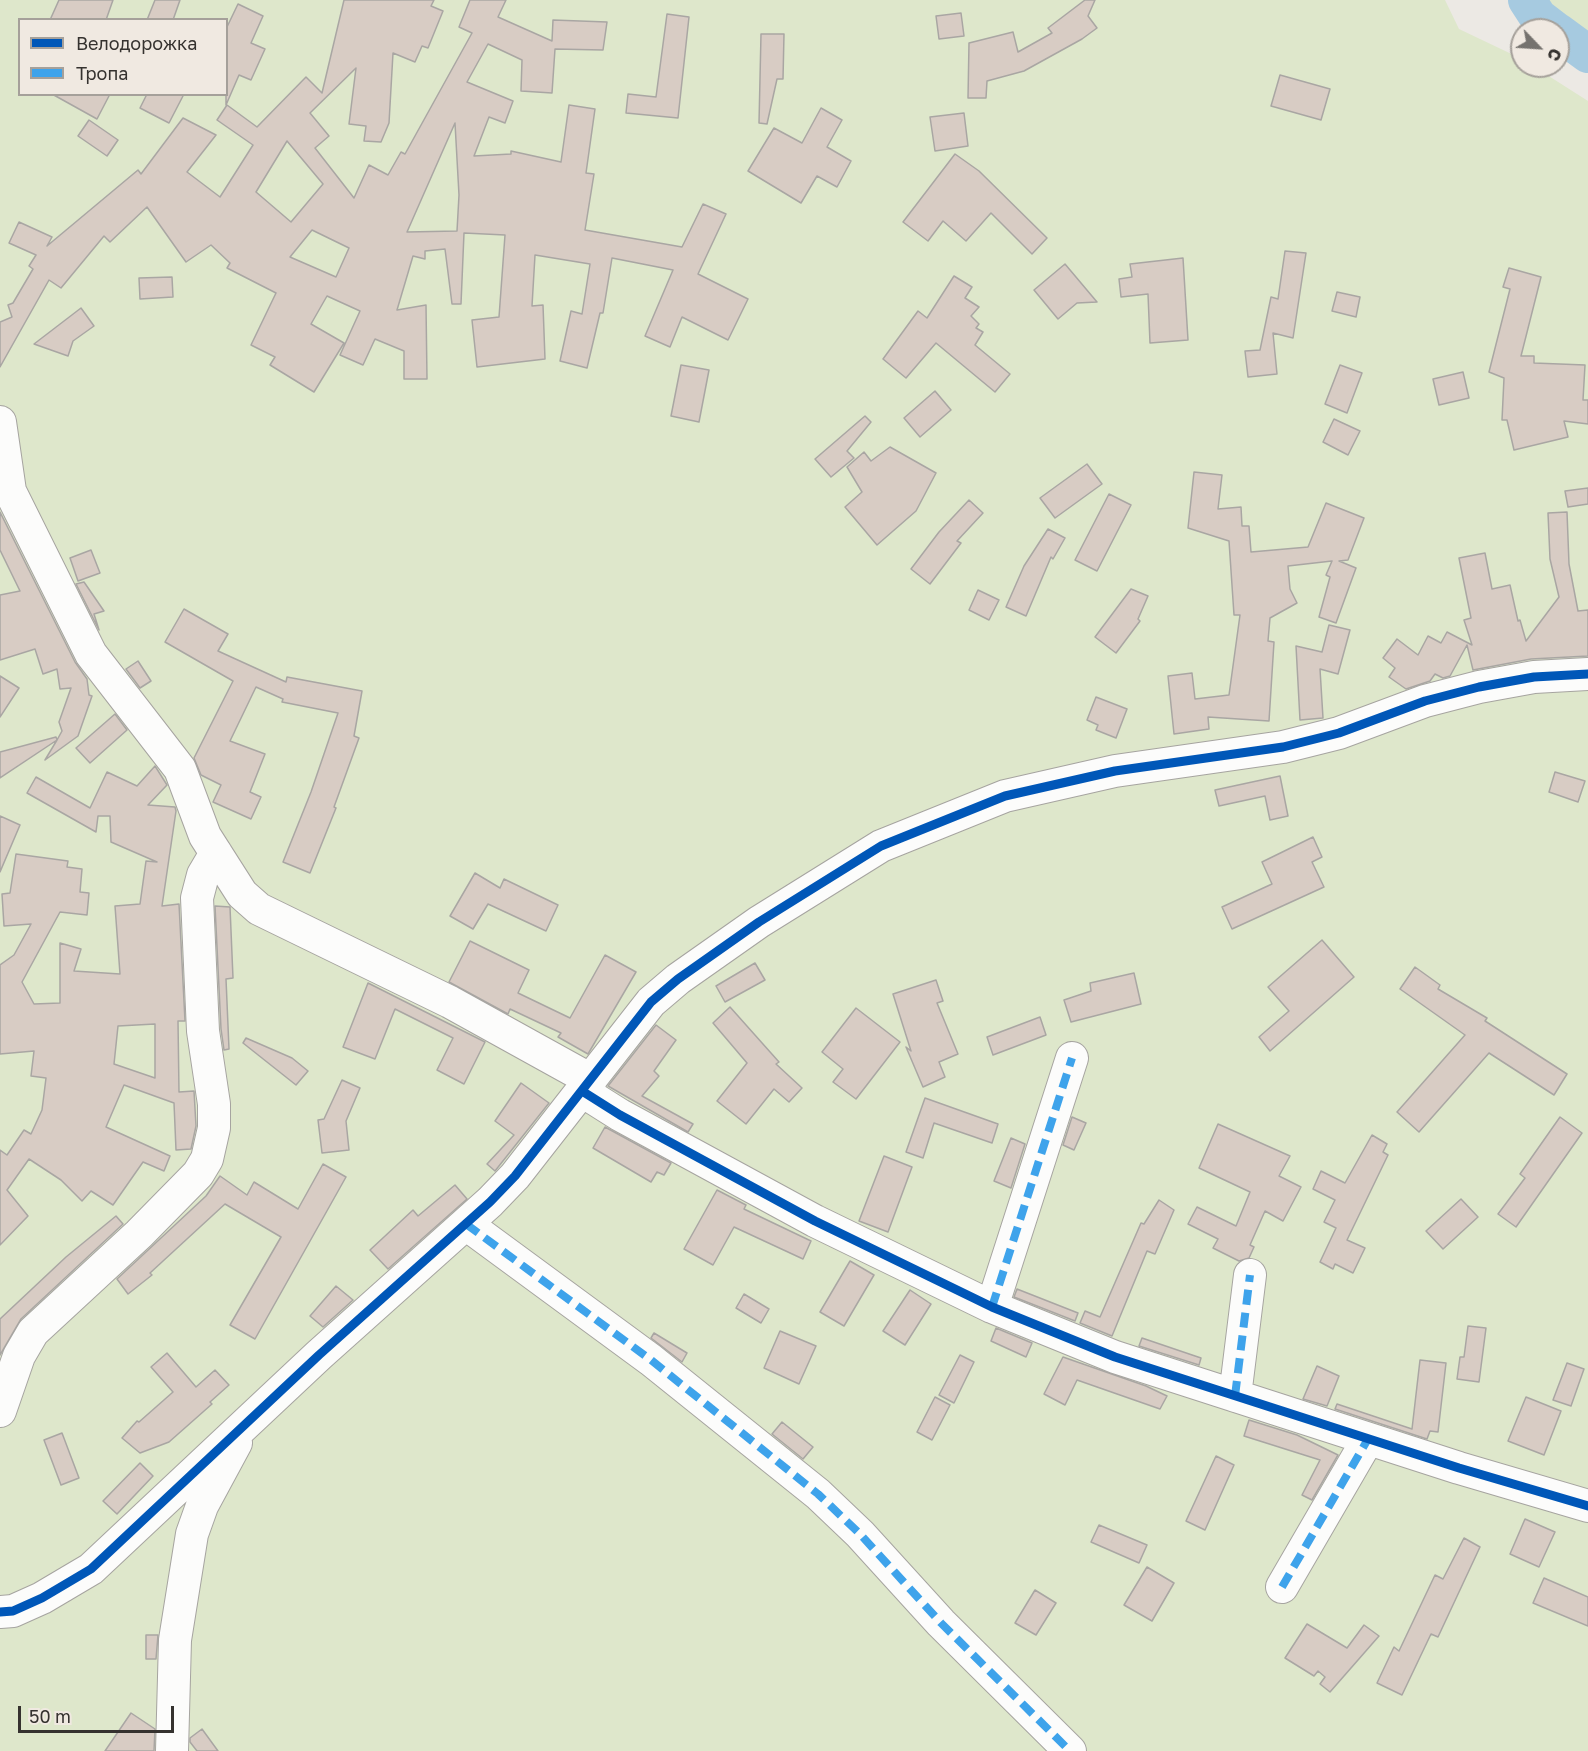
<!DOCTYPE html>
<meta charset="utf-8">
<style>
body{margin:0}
#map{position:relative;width:1588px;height:1751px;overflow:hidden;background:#ece9e4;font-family:"Golos Text",sans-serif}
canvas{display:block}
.legend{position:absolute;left:18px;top:18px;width:210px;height:78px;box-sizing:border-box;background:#f0e9e1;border:2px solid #a5a09a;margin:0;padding:8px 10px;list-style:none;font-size:18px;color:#35322f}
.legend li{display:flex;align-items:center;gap:12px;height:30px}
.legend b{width:30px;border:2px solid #a5a09a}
.north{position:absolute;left:1510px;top:18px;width:60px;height:60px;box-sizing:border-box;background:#f0e9e1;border:2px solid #a5a09a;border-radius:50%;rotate:115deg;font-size:16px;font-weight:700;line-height:24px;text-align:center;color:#35322f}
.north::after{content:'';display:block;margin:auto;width:21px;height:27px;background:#75726e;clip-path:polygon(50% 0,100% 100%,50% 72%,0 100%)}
.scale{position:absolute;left:18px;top:1706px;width:156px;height:27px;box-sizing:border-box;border:3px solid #35322f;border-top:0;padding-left:8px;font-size:18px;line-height:21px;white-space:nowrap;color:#35322f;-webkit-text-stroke:4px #f0e9e1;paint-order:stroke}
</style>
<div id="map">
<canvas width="1588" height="1751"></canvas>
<ul class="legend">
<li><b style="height:8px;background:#0057b8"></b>Велодорожка</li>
<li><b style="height:8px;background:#3ea3eb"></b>Тропа</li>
</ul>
<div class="north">С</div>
<div class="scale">50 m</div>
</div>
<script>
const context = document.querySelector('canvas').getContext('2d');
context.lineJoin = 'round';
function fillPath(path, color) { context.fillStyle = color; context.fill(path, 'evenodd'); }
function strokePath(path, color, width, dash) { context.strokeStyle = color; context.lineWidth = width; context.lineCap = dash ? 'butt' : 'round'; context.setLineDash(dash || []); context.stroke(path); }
fillPath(new Path2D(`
 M 0,0 L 1445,0 L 1459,29 L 1522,59 L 1522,66 L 1533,66 L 1588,101 L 1588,1751 L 0,1751 ZM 20,20 L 226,20 L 226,94 L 20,94 Z
 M 1527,0 L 1588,0 L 1588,54 L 1538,17 Z`), '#dee7cb');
strokePath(new Path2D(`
 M 1527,0 L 1538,17 L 1555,30
 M 1558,32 L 1588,54`), '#a6cae0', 38);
const building = new Path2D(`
 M 59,0 L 113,0 L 106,20 L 50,20 Z
 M 155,0 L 180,0 L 173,20 L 147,20 Z
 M 344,0 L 434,0 L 431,6 L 443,11 L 428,48 L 422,46 L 415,62 L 393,53 L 389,123 L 381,142 L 364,141 L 366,126 L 349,124 L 356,68 L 310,113 L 329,136 L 315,148 L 354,198 L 369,165 L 388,175 L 401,152 L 405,154 L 472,33 L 459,27 L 470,0 L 506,0 L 498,17 L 552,41 L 553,20 L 607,22 L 603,50 L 555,49 L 552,93 L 521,91 L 522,60 L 488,44 L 467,82 L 513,101 L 505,123 L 489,117 L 474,156 L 511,154 L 511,151 L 561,162 L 569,105 L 595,109 L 586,173 L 594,174 L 585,230 L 682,247 L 703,204 L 726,214 L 698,274 L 748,299 L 728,340 L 682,317 L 670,347 L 645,336 L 673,270 L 612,258 L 603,313 L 600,313 L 587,368 L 560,361 L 571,311 L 582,314 L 590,264 L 535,255 L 532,306 L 543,305 L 545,359 L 477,367 L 472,320 L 499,317 L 505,235 L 464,233 L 461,304 L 452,304 L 445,249 L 425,251 L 425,259 L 413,256 L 397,310 L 426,305 L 427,379 L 404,379 L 404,351 L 375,339 L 363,365 L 340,355 L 360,311 L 327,296 L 311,324 L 344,343 L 314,392 L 270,365 L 275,357 L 251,345 L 276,293 L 227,268 L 230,263 L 211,245 L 186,262 L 147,207 L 110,242 L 104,236 L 61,288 L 49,280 L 0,367 L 0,322 L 12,317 L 8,305 L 13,303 L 33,269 L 29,266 L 36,255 L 9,243 L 19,222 L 52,237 L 47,246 L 138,170 L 141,174 L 183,118 L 216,135 L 187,172 L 220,197 L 253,145 L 217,120 L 227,105 L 257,127 L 306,77 L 322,93 ZM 455,123 L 459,195 L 457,231 L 407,232 ZM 287,141 L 323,184 L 291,222 L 256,192 ZM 312,230 L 349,248 L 336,277 L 290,257 Z
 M 1085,0 L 1095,0 L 1088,16 L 1097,28 L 1082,39 L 1024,71 L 987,81 L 986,98 L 968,98 L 969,43 L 1013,32 L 1018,52 L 1052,33 L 1048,28 Z
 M 238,4 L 263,16 L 251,43 L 265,49 L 251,80 L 239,75 L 226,105 L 226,29 Z
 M 961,13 L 964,36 L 939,39 L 936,16 Z
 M 667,14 L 689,17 L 678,118 L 626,113 L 628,94 L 656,97 Z
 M 761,34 L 784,34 L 783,79 L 777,79 L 767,124 L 759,123 Z
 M 1280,75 L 1330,89 L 1321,120 L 1271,106 Z
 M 52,94 L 110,94 L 97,119 Z
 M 147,94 L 184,94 L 169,123 L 140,108 Z
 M 821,108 L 842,120 L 827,147 L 851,161 L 837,187 L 817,176 L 801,203 L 748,171 L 774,128 L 802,143 Z
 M 964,113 L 968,146 L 935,151 L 930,117 Z
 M 89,120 L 118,140 L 107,156 L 78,136 Z
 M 955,154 L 979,171 L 1047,238 L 1032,254 L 991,213 L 966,241 L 943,221 L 928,241 L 903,222 Z
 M 1285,251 L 1306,253 L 1293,338 L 1273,333 L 1277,374 L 1248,377 L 1245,351 L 1260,350 L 1271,297 L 1278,299 Z
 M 1183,258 L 1188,340 L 1150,343 L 1148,294 L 1121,297 L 1119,279 L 1132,277 L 1130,264 Z
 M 1065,264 L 1097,302 L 1077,303 L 1058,319 L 1034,290 Z
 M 1509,268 L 1541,277 L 1521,356 L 1534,356 L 1534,363 L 1585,365 L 1583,400 L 1588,400 L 1588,424 L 1564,421 L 1568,437 L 1514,450 L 1507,420 L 1502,420 L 1504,378 L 1489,372 L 1510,289 L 1503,287 Z
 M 954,276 L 972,287 L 965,298 L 979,307 L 971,316 L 979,324 L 976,328 L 983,332 L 975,345 L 1010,374 L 995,392 L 936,343 L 906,378 L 883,359 L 918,311 L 927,318 Z
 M 172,277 L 173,297 L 140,299 L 139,278 Z
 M 1337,292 L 1360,297 L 1356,317 L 1332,311 Z
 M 81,308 L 94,326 L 73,341 L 68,356 L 34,344 Z
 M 681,365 L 709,370 L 699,422 L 671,416 Z
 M 1340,365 L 1362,373 L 1347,413 L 1325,404 Z
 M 1463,372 L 1469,398 L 1439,405 L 1433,379 Z
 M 935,391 L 951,410 L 920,437 L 904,418 Z
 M 865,416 L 871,422 L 847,451 L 854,458 L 831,477 L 815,459 Z
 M 1334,419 L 1360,431 L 1348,455 L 1323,442 Z
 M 890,447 L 936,473 L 916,511 L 877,545 L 845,507 L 862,492 L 847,467 L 864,452 L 871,461 Z
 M 1087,464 L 1102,484 L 1055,518 L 1040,498 Z
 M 1194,472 L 1222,475 L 1218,509 L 1241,507 L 1242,526 L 1249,526 L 1251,552 L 1308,547 L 1326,503 L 1364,518 L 1348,560 L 1339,561 L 1356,568 L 1336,623 L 1319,617 L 1330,577 L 1326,575 L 1332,561 L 1288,566 L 1290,589 L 1297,603 L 1270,618 L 1268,641 L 1274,642 L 1269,721 L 1208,717 L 1209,729 L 1174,734 L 1168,676 L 1192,673 L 1195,699 L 1229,695 L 1240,615 L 1234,615 L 1229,541 L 1188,528 Z
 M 1588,488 L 1588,504 L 1568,507 L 1565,491 Z
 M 1109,494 L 1131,505 L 1097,571 L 1075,560 Z
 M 969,500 L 983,513 L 957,541 L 961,543 L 930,584 L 911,569 L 939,532 Z
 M 0,512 L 75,662 L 87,679 L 89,695 L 92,696 L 78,736 L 45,760 L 57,740 L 0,778 L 0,752 L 56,737 L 57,740 L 62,731 L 59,722 L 71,688 L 60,689 L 57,669 L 43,674 L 35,649 L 0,660 L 0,595 L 20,591 L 0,550 Z
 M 1567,512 L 1569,564 L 1578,611 L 1588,610 L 1588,656 L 1531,659 L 1473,670 L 1467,645 L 1450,676 L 1443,678 L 1435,674 L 1430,681 L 1406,689 L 1389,677 L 1395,668 L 1383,658 L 1397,639 L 1418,655 L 1428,636 L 1441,643 L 1447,632 L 1472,645 L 1464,620 L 1471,618 L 1459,558 L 1485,553 L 1492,589 L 1510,585 L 1518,621 L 1520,620 L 1526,641 L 1559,597 L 1550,559 L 1548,513 Z
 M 1048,529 L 1065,538 L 1053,559 L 1051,557 L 1026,616 L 1006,607 L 1024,566 Z
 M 91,550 L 100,573 L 78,581 L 70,558 Z
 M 84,582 L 104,611 L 94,614 L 99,630 L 76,584 Z
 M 1131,589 L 1148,596 L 1138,619 L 1140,621 L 1116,653 L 1095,637 Z
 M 978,590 L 999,600 L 989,620 L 969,610 Z
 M 184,609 L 228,634 L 218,651 L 286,682 L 287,677 L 362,691 L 354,736 L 359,738 L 334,807 L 336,808 L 310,873 L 283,862 L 311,792 L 338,713 L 282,702 L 283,699 L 256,687 L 230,741 L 265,754 L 250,792 L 261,797 L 251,819 L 213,802 L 221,785 L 201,775 L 194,758 L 233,681 L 165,642 Z
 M 1329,625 L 1350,630 L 1338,674 L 1320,669 L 1323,718 L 1300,720 L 1296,646 L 1322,652 Z
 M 138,661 L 151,681 L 140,688 L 126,669 Z
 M 0,676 L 19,688 L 0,717 Z
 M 1096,697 L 1127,709 L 1116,738 L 1096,730 L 1098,725 L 1087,720 Z
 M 115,714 L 127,730 L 90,763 L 76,748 Z
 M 155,766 L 167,785 L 148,805 L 175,807 L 176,811 L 162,906 L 179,904 L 185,1021 L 178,1021 L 179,1092 L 194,1091 L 196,1126 L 191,1149 L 176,1150 L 174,1103 L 124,1085 L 106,1127 L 170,1156 L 164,1171 L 143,1162 L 113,1205 L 91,1191 L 82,1201 L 61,1180 L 29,1159 L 7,1190 L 28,1216 L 0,1245 L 0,1150 L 7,1155 L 24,1130 L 31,1134 L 42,1110 L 46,1078 L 31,1076 L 34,1051 L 0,1054 L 0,965 L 14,955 L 31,924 L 4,926 L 2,894 L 10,893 L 16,854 L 68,861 L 67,867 L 82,869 L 80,892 L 89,893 L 87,915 L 60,912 L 22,982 L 34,1004 L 60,1003 L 60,943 L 81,949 L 74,971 L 120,974 L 115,906 L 140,904 L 146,861 L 157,862 L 111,842 L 110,816 L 98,816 L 96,832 L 27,793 L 36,777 L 90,808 L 107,772 L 137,786 ZM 155,1024 L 155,1078 L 114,1064 L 118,1026 Z
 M 1555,772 L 1585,781 L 1578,802 L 1549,792 Z
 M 1280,776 L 1288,816 L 1270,820 L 1265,796 L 1219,806 L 1215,790 Z
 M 0,816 L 20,825 L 0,872 Z
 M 1313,837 L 1322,857 L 1312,862 L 1324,887 L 1232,929 L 1222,907 L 1272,884 L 1262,862 Z
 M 475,873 L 500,888 L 504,879 L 558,905 L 546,931 L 488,904 L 473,929 L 450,916 Z
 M 215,906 L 230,907 L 233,978 L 226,979 L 229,1049 L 224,1050 L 221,1029 Z
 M 1322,940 L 1354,977 L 1270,1051 L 1259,1037 L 1289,1011 L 1268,987 Z
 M 470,941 L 529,970 L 518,993 L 570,1018 L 605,955 L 636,972 L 588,1054 L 558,1037 L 561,1033 L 510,1009 L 508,1014 L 449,982 Z
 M 755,963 L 765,980 L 725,1002 L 716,986 Z
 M 1415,967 L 1440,985 L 1438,989 L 1487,1018 L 1485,1021 L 1567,1074 L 1554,1095 L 1489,1053 L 1419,1132 L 1397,1112 L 1465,1035 L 1400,989 Z
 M 1134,973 L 1141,1004 L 1071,1022 L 1064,1000 L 1091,991 L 1090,983 Z
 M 936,980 L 943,1001 L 937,1003 L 958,1054 L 939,1062 L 945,1077 L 923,1087 L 906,1047 L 911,1051 L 893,994 Z
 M 368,983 L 485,1042 L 464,1084 L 437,1070 L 453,1038 L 395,1009 L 375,1059 L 343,1047 Z
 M 730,1007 L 779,1062 L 776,1064 L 802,1088 L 789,1102 L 774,1089 L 746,1124 L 717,1101 L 747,1063 L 713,1023 Z
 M 856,1008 L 900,1042 L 856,1099 L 833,1082 L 843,1069 L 822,1052 Z
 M 1040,1017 L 1046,1035 L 993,1055 L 987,1037 Z
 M 656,1025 L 676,1040 L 654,1071 L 659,1076 L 642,1096 L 693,1124 L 688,1132 L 608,1086 Z
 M 246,1038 L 292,1058 L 308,1071 L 296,1085 L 243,1043 Z
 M 342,1080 L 360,1088 L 346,1121 L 349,1150 L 322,1153 L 318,1120 L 324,1119 Z
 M 521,1083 L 549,1103 L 495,1171 L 487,1164 L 514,1135 L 495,1121 Z
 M 925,1098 L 998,1124 L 992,1143 L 934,1123 L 923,1158 L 906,1152 Z
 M 1072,1117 L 1086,1123 L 1074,1150 L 1063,1145 Z
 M 1560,1117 L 1582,1133 L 1516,1227 L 1498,1214 L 1525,1178 L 1520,1174 Z
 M 1218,1124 L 1290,1156 L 1279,1176 L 1301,1187 L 1283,1221 L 1265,1211 L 1250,1245 L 1254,1247 L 1249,1258 L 1239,1261 L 1213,1248 L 1218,1239 L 1188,1224 L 1197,1207 L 1236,1226 L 1250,1192 L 1199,1168 Z
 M 605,1127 L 671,1163 L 664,1175 L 657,1172 L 651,1182 L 593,1148 Z
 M 1372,1135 L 1387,1144 L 1383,1152 L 1388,1155 L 1347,1240 L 1365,1248 L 1353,1273 L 1335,1264 L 1333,1269 L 1320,1262 L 1336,1228 L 1324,1222 L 1335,1200 L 1313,1189 L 1321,1171 L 1345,1183 Z
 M 1011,1138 L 1025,1144 L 1011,1188 L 994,1181 Z
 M 884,1156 L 912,1167 L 888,1232 L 859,1221 Z
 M 323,1164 L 346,1177 L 255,1339 L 230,1325 L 281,1237 L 225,1204 L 150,1273 L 152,1275 L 128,1294 L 117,1279 L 206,1196 L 220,1176 L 247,1195 L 254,1182 L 298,1209 Z
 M 455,1185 L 467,1199 L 388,1269 L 370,1250 L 413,1210 L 418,1216 Z
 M 717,1190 L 746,1205 L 744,1209 L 811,1241 L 803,1259 L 734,1227 L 713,1265 L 684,1249 Z
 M 1461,1199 L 1478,1217 L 1443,1249 L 1426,1231 Z
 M 1159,1200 L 1174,1210 L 1155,1254 L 1147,1251 L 1112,1336 L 1080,1323 L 1085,1311 L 1100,1317 L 1141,1223 L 1144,1224 Z
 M 116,1216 L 123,1224 L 21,1319 L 0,1355 L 0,1319 L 66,1257 Z
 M 850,1261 L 874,1275 L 844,1326 L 820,1312 Z
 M 336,1286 L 353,1300 L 323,1327 L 310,1316 Z
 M 1017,1289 L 1078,1313 L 1075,1321 L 1014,1297 Z
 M 910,1290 L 931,1304 L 905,1345 L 883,1331 Z
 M 744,1294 L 769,1309 L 761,1323 L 736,1308 Z
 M 1468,1326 L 1486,1328 L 1479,1382 L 1457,1379 L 1460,1357 L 1464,1357 Z
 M 996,1328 L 1032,1343 L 1026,1357 L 991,1341 Z
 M 780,1331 L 816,1346 L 799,1384 L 764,1368 Z
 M 654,1333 L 687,1353 L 682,1362 L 651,1338 Z
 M 1142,1338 L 1201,1358 L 1199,1365 L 1139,1346 Z
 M 167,1353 L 196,1387 L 215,1370 L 229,1385 L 210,1402 L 212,1404 L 169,1442 L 140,1453 L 122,1438 L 137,1421 L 139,1422 L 173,1392 L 151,1367 Z
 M 960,1355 L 974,1362 L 954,1403 L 939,1395 Z
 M 1063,1357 L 1146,1386 L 1167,1396 L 1160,1409 L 1077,1380 L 1065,1405 L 1044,1394 Z
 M 1420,1360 L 1446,1363 L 1438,1432 L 1430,1431 L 1427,1439 L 1335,1409 L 1337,1404 L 1412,1429 Z
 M 1567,1363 L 1584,1369 L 1571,1406 L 1553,1400 Z
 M 1317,1366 L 1339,1376 L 1327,1406 L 1303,1399 Z
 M 935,1397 L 950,1405 L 932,1440 L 917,1432 Z
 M 1526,1397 L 1561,1411 L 1544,1455 L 1508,1441 Z
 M 1249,1420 L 1297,1435 L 1338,1455 L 1312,1500 L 1302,1495 L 1320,1460 L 1244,1436 Z
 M 782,1422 L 813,1447 L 803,1459 L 772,1434 Z
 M 62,1433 L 79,1478 L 61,1485 L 44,1440 Z
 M 1216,1456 L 1234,1465 L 1205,1530 L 1186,1521 Z
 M 140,1463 L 153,1476 L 117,1514 L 103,1501 Z
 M 1525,1519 L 1555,1532 L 1539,1567 L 1510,1554 Z
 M 1099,1525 L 1147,1545 L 1139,1563 L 1091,1542 Z
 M 1464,1538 L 1480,1547 L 1438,1637 L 1431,1634 L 1402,1695 L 1377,1683 L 1394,1647 L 1399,1651 L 1435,1575 L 1443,1579 Z
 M 1147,1567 L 1174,1583 L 1152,1621 L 1124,1605 Z
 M 1544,1578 L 1588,1597 L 1588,1626 L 1533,1603 Z
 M 1035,1590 L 1056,1603 L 1036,1635 L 1015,1623 Z
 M 1307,1624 L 1347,1648 L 1364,1625 L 1379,1636 L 1330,1692 L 1320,1684 L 1325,1677 L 1318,1671 L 1314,1676 L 1285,1658 Z
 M 146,1635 L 158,1635 L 156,1659 L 146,1659 Z
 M 131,1713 L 155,1729 L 154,1751 L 105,1751 Z
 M 202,1729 L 218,1751 L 197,1751 L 190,1742 L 190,1738 Z`);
fillPath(building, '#d8ccc4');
strokePath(building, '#a9a6a3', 1.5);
const minor = new Path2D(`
 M 0,422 L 10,491 L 91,654 L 180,769 L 205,836 L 242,894 L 259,909 L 450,1002 L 591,1080
 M 582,1091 L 620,1115 L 815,1221 L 992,1307 L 1115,1357 L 1459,1468 L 1588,1506
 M 466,1224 L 651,1360 L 818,1494 L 860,1534 L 941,1623 L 1070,1751
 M 992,1307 L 1072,1058
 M 1235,1396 L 1250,1275
 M 0,1411 L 19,1356 L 33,1332 L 139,1234 L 198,1174 L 207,1159 L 214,1128 L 214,1104 L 203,1031 L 197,898 L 203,875 L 216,853
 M 1282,1587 L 1368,1439
 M 0,1612 L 13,1611 L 42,1598 L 91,1569 L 319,1355 L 490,1202 L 515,1176 L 651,1002 L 678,979 L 759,922 L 881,846 L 1005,796 L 1115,771 L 1283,747 L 1339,733 L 1425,701 L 1479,687 L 1534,677 L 1588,674
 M 172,1751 L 175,1640 L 192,1534 L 202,1506 L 236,1443`);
strokePath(minor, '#a6a4a0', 34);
strokePath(minor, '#fcfcfb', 32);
strokePath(new Path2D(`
 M 466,1224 L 651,1360 L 818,1494 L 860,1534 L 941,1623 L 1070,1751
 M 992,1307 L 1072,1058
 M 1235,1396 L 1250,1275
 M 1282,1587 L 1368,1439`), '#3ea3eb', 8, [15, 8]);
strokePath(new Path2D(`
 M 582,1091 L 620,1115 L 815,1221 L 992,1307 L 1115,1357 L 1459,1468 L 1588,1506
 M 0,1612 L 13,1611 L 42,1598 L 91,1569 L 319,1355 L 490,1202 L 515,1176 L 651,1002 L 678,979 L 759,922 L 881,846 L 1005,796 L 1115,771 L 1283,747 L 1339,733 L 1425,701 L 1479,687 L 1534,677 L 1588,674`), '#0057b8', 9);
</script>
